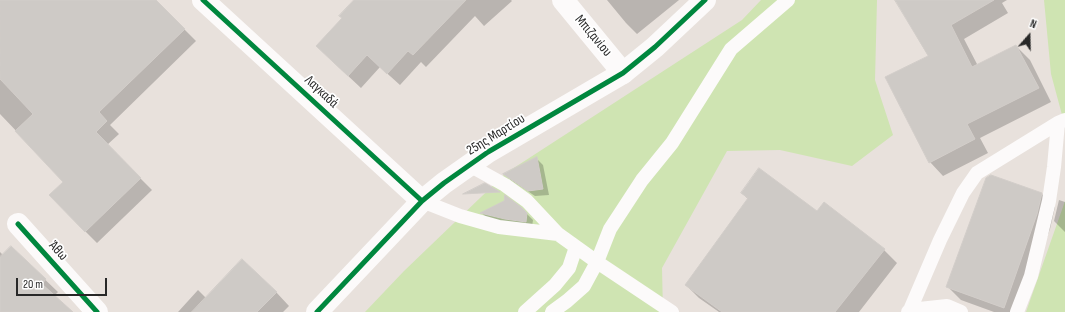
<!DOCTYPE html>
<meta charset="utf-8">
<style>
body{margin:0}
#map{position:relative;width:1065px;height:312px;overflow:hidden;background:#e8e1dc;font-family:"Sofia Sans Condensed",sans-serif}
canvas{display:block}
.north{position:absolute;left:1009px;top:16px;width:40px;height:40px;-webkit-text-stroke:3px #fff;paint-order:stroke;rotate:20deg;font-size:11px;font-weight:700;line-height:16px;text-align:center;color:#282828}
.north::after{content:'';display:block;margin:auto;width:14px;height:18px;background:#282828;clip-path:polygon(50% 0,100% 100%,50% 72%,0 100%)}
.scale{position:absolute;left:16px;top:278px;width:91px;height:18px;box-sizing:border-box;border:2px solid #282828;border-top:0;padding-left:5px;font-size:12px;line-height:14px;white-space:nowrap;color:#282828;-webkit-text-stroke:3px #fff;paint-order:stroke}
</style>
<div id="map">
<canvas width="1065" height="312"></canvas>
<div class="north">N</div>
<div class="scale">20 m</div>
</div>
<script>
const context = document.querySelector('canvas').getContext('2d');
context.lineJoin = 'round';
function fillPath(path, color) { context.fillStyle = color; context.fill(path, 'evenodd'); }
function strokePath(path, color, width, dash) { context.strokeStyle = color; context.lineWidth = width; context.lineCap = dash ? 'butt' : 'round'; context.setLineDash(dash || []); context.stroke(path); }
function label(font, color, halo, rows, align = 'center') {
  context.font = font + ' "Sofia Sans Condensed",sans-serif'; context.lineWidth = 3.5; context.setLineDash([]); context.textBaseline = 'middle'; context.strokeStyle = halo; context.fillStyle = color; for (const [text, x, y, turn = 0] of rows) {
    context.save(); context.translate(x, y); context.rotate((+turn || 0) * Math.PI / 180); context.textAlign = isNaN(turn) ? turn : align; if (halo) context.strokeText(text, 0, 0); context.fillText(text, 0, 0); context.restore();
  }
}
fillPath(new Path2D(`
 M 761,0 L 877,0 L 875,80 L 893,135 L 852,166 L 780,150 L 727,151 L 662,268 L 663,312 L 365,312 L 404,271 L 506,173 L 742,20 Z
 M 1044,0 L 1065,0 L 1065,126 L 1051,74 Z
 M 1065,201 L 1065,312 L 1026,312 Z`), '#cfe4b2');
fillPath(new Path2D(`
 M 0,0 L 155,0 L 196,41 L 110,125 L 119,134 L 107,145 L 152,190 L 97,243 L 85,231 L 65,182 L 0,114 Z
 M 361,0 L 511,0 L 512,1 L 484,26 L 475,16 L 426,67 L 421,62 L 400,85 L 380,67 L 361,88 L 330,59 Z
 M 607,0 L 679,0 L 637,34 L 626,23 Z
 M 896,0 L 1007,0 L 1002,3 L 1008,13 L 964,39 L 978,66 L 1016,46 L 1030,60 L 1051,102 L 980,138 L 988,153 L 943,176 L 930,162 L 930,56 Z
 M 537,159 L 543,165 L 549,195 L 535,196 L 511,180 L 505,174 Z
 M 742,193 L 817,212 L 884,250 L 897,263 L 859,312 L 719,312 L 699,298 L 686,285 L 748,199 Z
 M 1041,193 L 1055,207 L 1050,229 L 1020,312 L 994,312 L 961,300 L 948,287 Z
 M 1059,200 L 1065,202 L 1065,232 L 1054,221 Z
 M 521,208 L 533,220 L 532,227 L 488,219 L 482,213 Z
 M 11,247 L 58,292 L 54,296 L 72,312 L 0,312 L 0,252 L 3,255 Z
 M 198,290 L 206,298 L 276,292 L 289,306 L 283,312 L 178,312 Z`), '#0003');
const building = new Path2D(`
 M 0,0 L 156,0 L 185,29 L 99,112 L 107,121 L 96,132 L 141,178 L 85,232 L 49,195 L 63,182 L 15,131 L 33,114 L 0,79 Z
 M 354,0 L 466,0 L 413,55 L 408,51 L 387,74 L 367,55 L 348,76 L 316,46 L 342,18 L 339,16 Z
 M 895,0 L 994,0 L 951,25 L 972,67 L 1016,45 L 1039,88 L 967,124 L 975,139 L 929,163 L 885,77 L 928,56 Z
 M 537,157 L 543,189 L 528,191 L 503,174 Z
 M 759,168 L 817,211 L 824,202 L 885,249 L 835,312 L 722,312 L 685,285 L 748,198 L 741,193 Z
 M 991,175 L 1042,193 L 1037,214 L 1004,308 L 946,287 L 986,178 Z
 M 485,183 L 500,192 L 463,194 Z
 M 505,195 L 521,207 L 527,213 L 526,222 L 505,219 L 480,213 L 504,201 Z
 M 11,246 L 46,279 L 42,284 L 73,312 L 0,312 L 0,257 Z
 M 242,259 L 277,292 L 257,312 L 192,312 Z`);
fillPath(building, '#cecac6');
strokePath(building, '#d2cdc9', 1);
strokePath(new Path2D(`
 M 469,165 L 505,185 L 527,201 L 558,234 L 597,262 L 672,312
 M 422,201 L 460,216 L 499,227 L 558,234
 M 910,310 L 940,240 L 963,193 L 977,173 L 1058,123 L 1065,120
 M 525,312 L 555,285 L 569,268 L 576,247
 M 552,312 L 567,301 L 584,286 L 597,262 L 610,229 L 642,180 L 672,143 L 731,49 L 788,0
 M 908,312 L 910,310 L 947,306 L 961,312
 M 1017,312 L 1031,276 L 1049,201 L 1054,167 L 1058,123`), '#fcfafa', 14);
strokePath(new Path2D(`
 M 203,0 L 422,201
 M 563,0 L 623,73
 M 18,224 L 97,312`), '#fcfafa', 22);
strokePath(new Path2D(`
 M 317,312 L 422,201 L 444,183 L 488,152 L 623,73 L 655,47 L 705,0`), '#fcfafa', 22);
strokePath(new Path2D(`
 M 203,0 L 422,201
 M 18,224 L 97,312
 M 317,312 L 422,201 L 444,183 L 488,152 L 623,73 L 655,47 L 705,0`), '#00873e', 5);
label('14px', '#282828', '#fff', [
 ["Μπιζανίου",593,36,50],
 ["Λαγκαδά",321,92,43],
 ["25ης Μαρτίου",496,135,-32],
 ["Άθω",58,251,48]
]);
</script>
